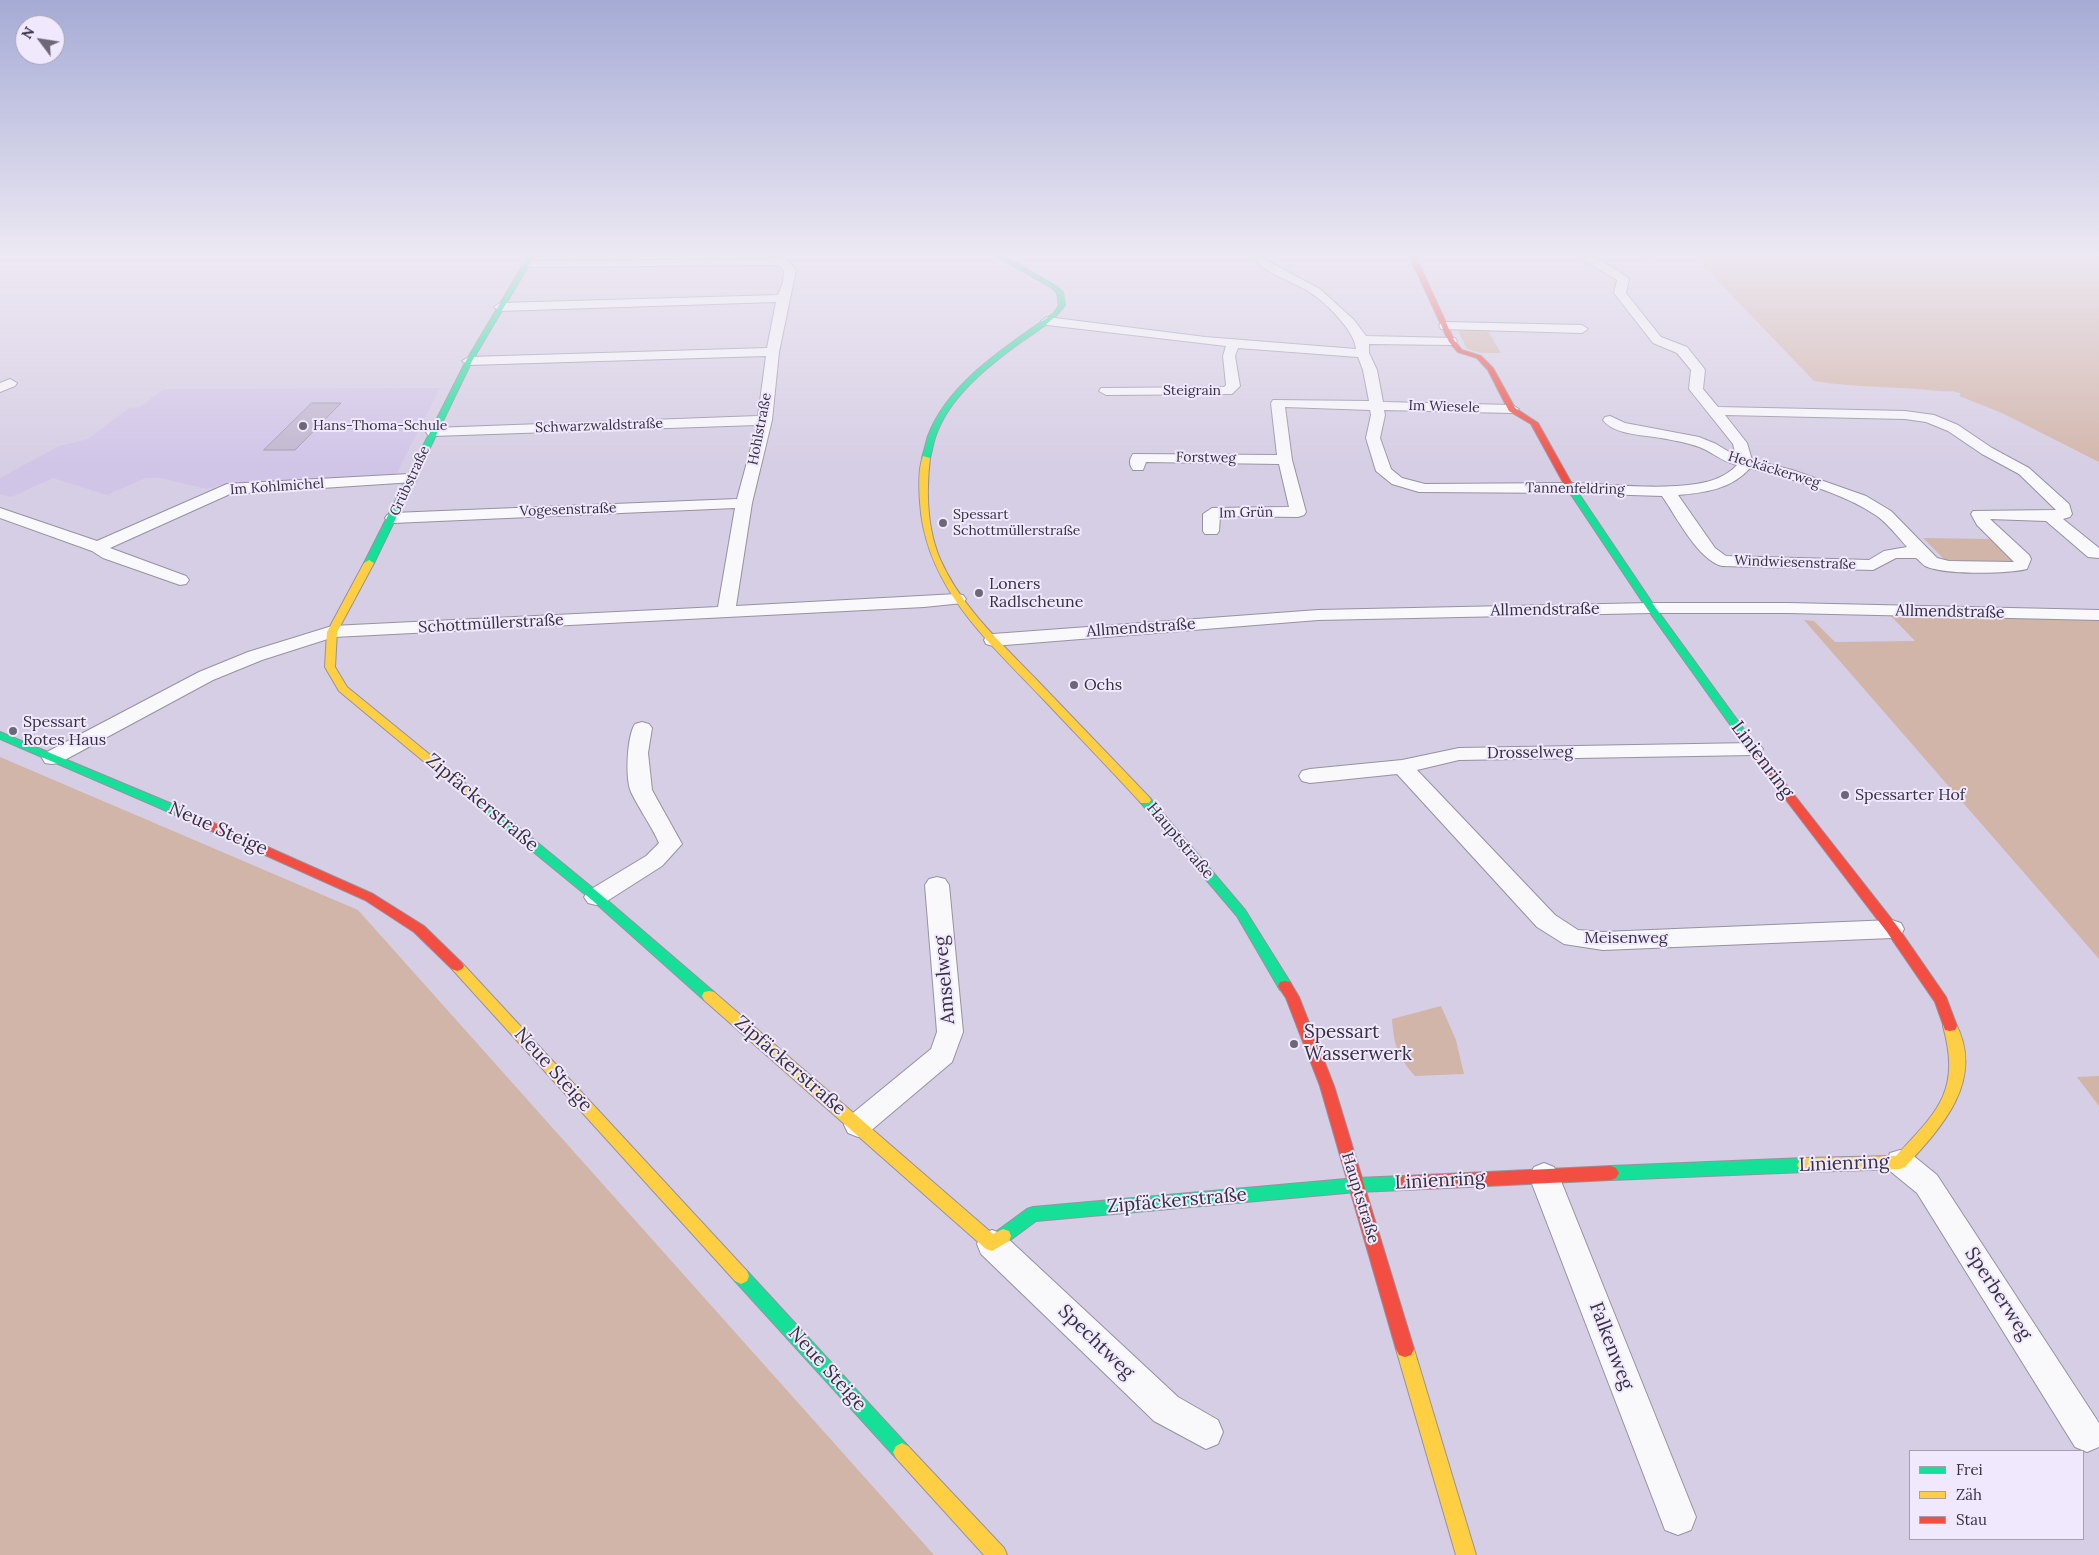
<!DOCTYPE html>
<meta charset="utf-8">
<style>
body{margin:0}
#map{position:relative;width:2099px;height:1555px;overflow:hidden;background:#d6cee4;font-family:Lora,serif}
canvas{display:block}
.legend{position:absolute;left:1909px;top:1450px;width:175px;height:90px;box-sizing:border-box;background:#f0e9fe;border:1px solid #a69fb2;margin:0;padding:6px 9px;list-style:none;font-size:15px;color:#363040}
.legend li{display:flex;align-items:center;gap:10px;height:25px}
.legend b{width:25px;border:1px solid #a69fb2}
.north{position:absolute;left:15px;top:15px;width:50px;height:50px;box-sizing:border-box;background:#f0e9fe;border:1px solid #a69fb2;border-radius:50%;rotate:301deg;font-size:14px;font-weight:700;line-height:20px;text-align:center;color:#363040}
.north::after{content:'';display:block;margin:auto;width:18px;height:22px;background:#6e6779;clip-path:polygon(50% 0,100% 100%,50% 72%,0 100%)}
</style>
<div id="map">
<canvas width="2099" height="1555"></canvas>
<ul class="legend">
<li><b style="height:6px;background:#16e098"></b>Frei</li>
<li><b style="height:6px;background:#ffcf43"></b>Zäh</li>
<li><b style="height:6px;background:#f24e42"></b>Stau</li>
</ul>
<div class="north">N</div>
</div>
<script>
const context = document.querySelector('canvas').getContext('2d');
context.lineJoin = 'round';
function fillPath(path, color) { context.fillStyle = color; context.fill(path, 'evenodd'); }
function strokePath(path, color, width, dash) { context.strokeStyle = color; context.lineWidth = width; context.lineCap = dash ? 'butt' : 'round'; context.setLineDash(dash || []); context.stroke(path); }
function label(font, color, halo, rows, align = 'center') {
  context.font = font + ' Lora,serif'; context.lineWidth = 4; context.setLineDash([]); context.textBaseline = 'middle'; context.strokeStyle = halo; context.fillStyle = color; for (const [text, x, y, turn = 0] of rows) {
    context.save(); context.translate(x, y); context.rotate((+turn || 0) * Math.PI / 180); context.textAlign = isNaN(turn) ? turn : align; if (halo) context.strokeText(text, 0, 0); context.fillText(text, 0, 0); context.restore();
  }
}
fillPath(new Path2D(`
 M 440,388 L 397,473 L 387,476 L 220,485 L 207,489 L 161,478 L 145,478 L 107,495 L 53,478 L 11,497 L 0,494 L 0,478 L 59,446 L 88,439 L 129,408 L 140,407 L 164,389 Z`), '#d0c4e7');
fillPath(new Path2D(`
 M 1691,253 L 2099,253 L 2099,462 L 2002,413 L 1959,396 L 1961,394 C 1955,390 1946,392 1938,391 C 1897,386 1855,388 1814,381 Z
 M 1458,331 L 1488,331 L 1501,353 L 1481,353 L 1467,349 Z
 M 1923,538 L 1991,539 L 2017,564 L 1948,563 Z
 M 1889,614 L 2099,618 L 2099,959 L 1804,620 L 1814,621 L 1835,642 L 1915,641 Z
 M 0,757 L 358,910 L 934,1555 L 0,1555 Z
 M 1441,1006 L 1456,1040 L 1464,1074 L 1415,1076 C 1397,1056 1394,1045 1392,1019 Z
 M 2099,1076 L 2099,1106 L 2077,1077 Z`), '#d2b5a9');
const building = new Path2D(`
 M 312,403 L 341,403 L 295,450 L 264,450 Z`);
fillPath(building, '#c0b6cf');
strokePath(building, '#a09aab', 1);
const street = new Path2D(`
 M 768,253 C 782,253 787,259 796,270 L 779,352 L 772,420 L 752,503 L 736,606 L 957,594 L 963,595 L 966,599 L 963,603 L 924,607 L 334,637 L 262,660 L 213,680 L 59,763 L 52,764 L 45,763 L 42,758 L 45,753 L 199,672 L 248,652 L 332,626 L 718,607 L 735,508 L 393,523 L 387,521 L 385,518 L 387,515 L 393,513 L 737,499 L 757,425 L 433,436 L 428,435 L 426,432 L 428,429 L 433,428 L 758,416 L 766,356 L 469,365 L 462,361 L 469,357 L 767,348 L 776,302 L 500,311 L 494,307 L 500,303 L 778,295 L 783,282 L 784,271 L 779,265 L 526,267 L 520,264 L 526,261 L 773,259 Z
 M 1251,253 L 1262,253 L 1264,259 L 1320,289 L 1354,320 L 1366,336 L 1455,338 L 1457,341 L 1455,344 L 1451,345 L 1369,344 L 1369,353 L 1377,370 L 1383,402 L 1512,405 L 1519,409 L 1512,413 L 1384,410 L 1385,415 L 1380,438 L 1391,469 L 1402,478 L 1425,484 C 1473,484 1522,483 1570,483 C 1611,484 1655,490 1696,484 C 1711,482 1727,476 1737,465 C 1724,462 1717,456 1706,450 C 1692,443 1676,441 1661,438 C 1644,435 1614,435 1603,420 L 1605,417 L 1610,416 L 1625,423 L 1699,437 L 1716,444 L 1736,456 L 1733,444 L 1689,389 L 1691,370 L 1677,353 L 1653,343 L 1614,293 L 1617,280 L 1571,253 C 1593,253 1609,265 1627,277 L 1629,279 L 1626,293 L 1661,337 L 1687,347 L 1703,367 L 1705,370 L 1703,389 L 1718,407 L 1905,411 L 1934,415 L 1958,425 L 1992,448 L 2029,468 L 2069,504 L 2072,514 L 2070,517 L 2063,519 L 2099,548 L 2099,558 L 2088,557 L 2046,521 L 1990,519 L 2029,555 L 2031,559 L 2027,569 C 2007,574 1944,575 1925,566 C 1922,564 1919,560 1916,558 L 1896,558 L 1873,570 L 1722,566 C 1698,560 1676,516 1662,496 L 1570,493 L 1419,492 L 1392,484 L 1376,471 L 1366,438 L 1371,415 L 1370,410 L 1285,407 L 1292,460 L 1306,512 L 1304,515 L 1298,517 L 1220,516 L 1219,531 L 1217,534 L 1205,534 L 1203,531 L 1203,514 L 1212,508 L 1289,507 L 1279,464 L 1146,462 L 1143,470 L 1133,470 C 1129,465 1129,459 1133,454 L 1277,455 L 1271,403 L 1273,400 L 1369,401 L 1363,370 L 1358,357 L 1238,348 L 1235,356 L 1240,386 L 1232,394 L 1106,395 L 1099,391 L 1101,388 L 1224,387 L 1226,385 L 1223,356 L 1226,346 L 1047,325 L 1041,321 L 1047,317 L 1205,337 L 1356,349 C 1355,331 1326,303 1311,293 C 1292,280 1261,274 1251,253 ZM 1725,415 L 1905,419 L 1926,422 L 1948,431 L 1982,454 L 2019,474 L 2056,510 L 1973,511 L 1971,514 L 1977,525 L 2014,562 L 1949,561 L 1937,558 L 1891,511 L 1866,496 L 1792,470 L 1752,460 L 1747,443 ZM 1750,468 C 1791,479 1842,492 1877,516 C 1888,524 1898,537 1907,547 L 1884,551 L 1869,560 L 1726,556 L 1715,548 L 1678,495 C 1704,493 1732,489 1750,468 Z
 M 1641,253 L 1652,253 L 1653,256 L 1648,259 L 1644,258 Z
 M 1445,322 L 1582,325 L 1588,329 L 1582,333 L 1441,329 L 1439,326 L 1441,323 Z
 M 10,379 L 17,383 L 15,386 L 0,392 L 0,383 Z
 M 409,474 L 414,476 L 417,479 L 414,482 L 230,494 L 110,548 L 186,576 L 189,580 L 186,584 L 180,585 L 103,558 L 92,551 L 0,518 L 0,508 L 97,541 L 227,484 Z
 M 1651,603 L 1788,603 L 2099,610 L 2099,620 L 1788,613 L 1651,613 L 1318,620 L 993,646 L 986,644 L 984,640 L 986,636 L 993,634 L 1318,610 Z
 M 642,722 L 649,724 L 652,728 L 648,753 L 652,790 L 682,844 L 662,866 L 604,903 L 596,905 L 588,903 L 584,897 L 588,891 L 646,856 L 659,843 C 651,825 639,809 631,792 C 625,778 627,736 635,724 Z
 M 1753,743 L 1760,745 L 1763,749 L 1760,753 L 1753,755 L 1459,760 L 1417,770 L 1555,915 L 1578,930 L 1603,932 L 1892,920 L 1901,923 L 1904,929 L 1901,935 L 1892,938 L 1603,950 L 1564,944 L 1537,927 L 1397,774 L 1310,783 L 1302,781 L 1299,776 L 1302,771 L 1310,769 L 1402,760 L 1459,748 Z
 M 937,877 L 945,879 L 949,885 L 963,1032 L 952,1062 L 868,1133 L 858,1137 L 848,1133 L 844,1125 L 848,1117 L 931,1049 L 937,1032 L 925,885 L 929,879 Z
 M 1900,1150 L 1910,1153 L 1937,1175 L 2099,1423 L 2099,1447 L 2087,1452 L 2075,1447 L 1917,1193 L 1890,1171 L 1886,1162 L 1890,1153 Z
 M 1544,1163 L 1554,1167 L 1559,1176 L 1696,1517 L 1691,1530 L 1678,1535 L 1665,1530 L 1660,1517 L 1529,1176 L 1534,1167 Z
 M 992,1230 L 1003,1234 L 1178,1397 L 1218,1420 L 1223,1432 L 1218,1444 L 1206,1449 L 1154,1421 L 981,1254 L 977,1244 L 981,1234 Z`);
const fast = new Path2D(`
 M 530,253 L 536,253 L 472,361 L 374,563 L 372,565 L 366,565 L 364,563 L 466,361 Z
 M 991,253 L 999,253 L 1056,286 L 1063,292 L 1065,305 C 1054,321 1037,331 1021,342 C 988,366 950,396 936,435 C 933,443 932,451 930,458 L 923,460 L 922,458 C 924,451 926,443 928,436 C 948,382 1010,344 1054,313 L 1059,305 L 1057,293 L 1052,288 Z
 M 1565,482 L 1571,482 L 1655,607 L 1762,754 L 1764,756 L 1762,758 L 1754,758 L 1648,610 L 1564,484 Z
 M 0,732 L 184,809 L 186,812 L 180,816 L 176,815 L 0,739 Z
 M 1145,796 L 1149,797 L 1245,910 L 1290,982 L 1292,986 L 1290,990 L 1285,991 L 1280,990 L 1237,916 L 1141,803 L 1139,800 Z
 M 479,797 L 483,798 L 600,894 L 714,992 L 716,996 L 714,1000 L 709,1001 L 704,1000 L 592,900 L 475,804 L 473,801 Z
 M 1805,1158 L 1810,1160 L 1813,1165 L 1810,1170 L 1805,1172 L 1611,1180 L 1606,1178 L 1603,1173 L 1606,1168 L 1611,1166 Z
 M 1404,1176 L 1409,1178 L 1412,1183 L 1409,1188 L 1404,1190 L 1357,1192 L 1036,1221 L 1009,1241 L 1003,1243 L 997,1241 L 995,1236 L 997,1231 L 1027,1209 L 1033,1207 L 1357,1178 Z
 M 741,1268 L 747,1271 L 908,1446 L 911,1452 L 908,1458 L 902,1461 L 896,1458 L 735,1281 L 733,1276 L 735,1271 Z`);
const slow = new Path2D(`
 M 923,456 L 930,458 C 926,491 927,528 940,559 C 960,605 999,641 1034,677 C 1072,717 1111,757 1149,797 L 1151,800 L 1149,803 L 1141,803 C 1109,768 1076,734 1044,700 C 989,642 925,587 920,502 C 919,488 918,469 923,456 Z
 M 369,560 L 374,563 L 337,632 L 335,667 L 347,687 L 483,798 L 485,801 L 483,804 L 475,804 L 339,691 L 325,667 L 327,632 L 364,563 Z
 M 457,961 L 462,963 L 747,1271 L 749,1276 L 747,1281 L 741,1284 L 735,1281 L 452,969 L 450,966 L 452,963 Z
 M 709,991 L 714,992 L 993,1234 L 1003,1229 L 1009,1231 L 1011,1236 L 1009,1241 L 992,1251 L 986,1249 L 704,1000 L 702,996 L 704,992 Z
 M 1950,1021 L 1955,1022 C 1986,1080 1942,1127 1905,1167 L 1900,1169 L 1805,1172 L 1800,1170 L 1797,1165 L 1800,1160 L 1805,1158 L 1896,1156 C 1938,1111 1961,1091 1943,1026 L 1945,1022 Z
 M 1405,1341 L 1411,1343 L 1414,1349 L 1476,1555 L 1456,1555 L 1396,1349 L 1399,1343 Z
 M 902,1443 L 908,1446 L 1004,1548 L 1007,1555 L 984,1555 L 896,1458 L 893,1452 L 896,1446 Z`);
const jam = new Path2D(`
 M 1408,253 L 1414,253 L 1454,340 L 1462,350 L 1481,356 L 1493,368 L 1515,408 L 1538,423 L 1572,484 L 1571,486 L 1564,484 L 1531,424 L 1509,411 L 1488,370 L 1477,358 L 1458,352 L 1449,342 Z
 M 1758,753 L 1762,754 L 1897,926 L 1946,997 L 1957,1026 L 1955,1030 L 1950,1031 L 1945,1030 L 1935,1002 L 1887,932 L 1754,758 L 1752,756 L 1754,754 Z
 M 180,808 L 373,894 L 424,926 L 462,963 L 464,966 L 462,969 L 457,971 L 452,969 L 414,932 L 365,900 L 176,815 L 174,812 Z
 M 1285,981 L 1290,982 L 1299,997 L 1334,1086 L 1414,1349 L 1411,1355 L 1405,1357 L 1399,1355 L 1396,1349 L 1320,1086 L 1286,998 L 1278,986 L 1280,982 Z
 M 1611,1166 L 1616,1168 L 1619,1173 L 1616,1178 L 1611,1180 L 1404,1190 L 1399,1188 L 1396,1183 L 1399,1178 L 1404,1176 Z`);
strokePath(street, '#9791a2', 2);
strokePath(fast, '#9791a2', 2);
strokePath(slow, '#9791a2', 2);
strokePath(jam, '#9791a2', 2);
fillPath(street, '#f9f8fb');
fillPath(fast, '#16e098');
fillPath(slow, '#ffcf43');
fillPath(jam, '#f24e42');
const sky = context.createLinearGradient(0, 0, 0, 471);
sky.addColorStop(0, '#a5abd5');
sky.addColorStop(0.54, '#ede9f3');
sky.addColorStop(1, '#ede9f300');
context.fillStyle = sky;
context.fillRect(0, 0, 2099, 471);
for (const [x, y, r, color] of [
 [303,426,5,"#6e6779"],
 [943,523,5,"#6e6779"],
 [979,593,5,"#6e6779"],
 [1074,685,5,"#6e6779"],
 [13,731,5,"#6e6779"],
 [1845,795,5,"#6e6779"],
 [1294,1044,5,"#6e6779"]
]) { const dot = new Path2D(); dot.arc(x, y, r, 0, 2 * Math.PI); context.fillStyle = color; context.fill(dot); strokePath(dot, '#f0e9fe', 2); }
label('14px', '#363040', '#f0e9fe', [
 ["Steigrain",1192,391],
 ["Im Wiesele",1444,407,2],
 ["Schwarzwaldstraße",599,426,-2],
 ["Hohlstraße",760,429,-79],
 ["Forstweg",1206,458,1],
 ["Heckäckerweg",1774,470,17],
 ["Grübstraße",410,481,-65],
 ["Im Kohlmichel",277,487,-4],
 ["Tannenfeldring",1575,489,1],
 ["Vogesenstraße",568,510,-2],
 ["Im Grün",1246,513,-1],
 ["Windwiesenstraße",1795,563,2]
]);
label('14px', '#363040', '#f0e9fe', [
 ["Hans-Thoma-Schule",313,426],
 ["Spessart",953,515],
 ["Schottmüllerstraße",953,531]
], 'left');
label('16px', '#363040', '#f0e9fe', [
 ["Loners",989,584],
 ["Radlscheune",989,602],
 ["Ochs",1084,685],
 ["Spessart",23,722],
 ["Rotes Haus",23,740],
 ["Spessarter Hof",1855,795]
], 'left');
label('16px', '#363040', '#f0e9fe', [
 ["Allmendstraße",1545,610,-1],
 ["Allmendstraße",1950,612,1],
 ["Schottmüllerstraße",491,624,-3],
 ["Allmendstraße",1141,628,-4],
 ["Drosselweg",1530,753,-1],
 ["Hauptstraße",1180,841,50],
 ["Meisenweg",1626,938],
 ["Hauptstraße",1360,1198,73]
]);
label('19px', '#363040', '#f0e9fe', [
 ["Linienring",1762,760,53],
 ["Zipfäckerstraße",482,803,40],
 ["Neue Steige",218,829,24],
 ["Amselweg",945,980,-95],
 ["Zipfäckerstraße",790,1066,41],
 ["Neue Steige",553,1070,48],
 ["Linienring",1844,1164,-2],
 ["Linienring",1440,1181,-3],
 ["Zipfäckerstraße",1177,1201,-5],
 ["Sperberweg",1998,1294,57],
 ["Spechtweg",1096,1342,44],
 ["Falkenweg",1611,1346,69],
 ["Neue Steige",827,1369,48]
]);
label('19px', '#363040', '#f0e9fe', [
 ["Spessart",1304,1033],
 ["Wasserwerk",1304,1055]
], 'left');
</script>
